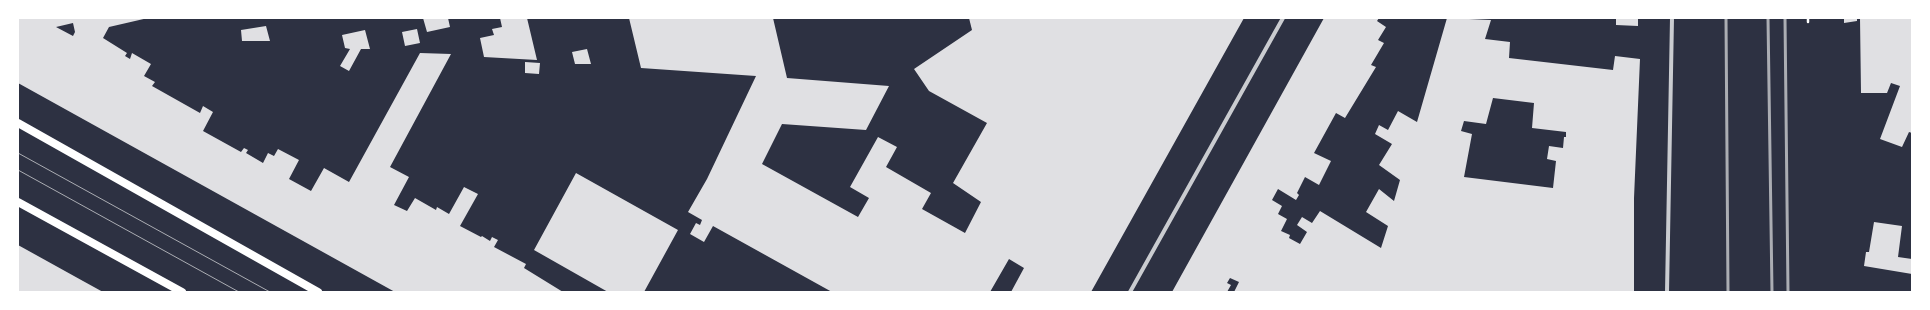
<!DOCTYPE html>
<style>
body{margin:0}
#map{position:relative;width:1930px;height:310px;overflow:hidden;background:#2d3142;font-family:"DejaVu Sans",sans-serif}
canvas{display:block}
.frame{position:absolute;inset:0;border:19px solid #fff;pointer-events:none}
</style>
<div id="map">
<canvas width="1930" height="310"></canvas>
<div class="frame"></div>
</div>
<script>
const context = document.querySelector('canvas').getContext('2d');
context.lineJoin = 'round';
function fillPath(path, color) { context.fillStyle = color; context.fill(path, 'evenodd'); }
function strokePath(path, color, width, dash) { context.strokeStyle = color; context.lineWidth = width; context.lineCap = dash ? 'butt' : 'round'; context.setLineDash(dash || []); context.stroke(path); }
fillPath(new Path2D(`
 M 18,18 L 148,18 L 109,27 L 103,38 L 127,53 L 125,56 L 130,59 L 132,53 L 151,64 L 144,76 L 155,82 L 152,86 L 200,113 L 203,106 L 213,112 L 203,131 L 241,152 L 244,148 L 248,150 L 246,153 L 263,163 L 268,153 L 274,156 L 278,149 L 299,160 L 289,179 L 311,191 L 324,168 L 349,182 L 420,53 L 451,54 L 390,167 L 409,177 L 394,205 L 407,211 L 415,198 L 436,210 L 437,207 L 449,214 L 464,187 L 478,194 L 460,226 L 481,237 L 482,236 L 490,241 L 492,237 L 498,240 L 494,247 L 526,264 L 524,268 L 563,292 L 395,292 L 18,83 ZM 73,23 L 75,32 L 73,36 L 56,27 Z
 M 423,18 L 448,18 L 450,27 L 427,32 Z
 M 500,18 L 527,18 L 537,60 L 484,57 L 480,38 L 494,35 L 492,29 L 502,27 Z
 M 629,18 L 773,18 L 787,78 L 889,86 L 866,130 L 782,124 L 762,164 L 858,217 L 869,198 L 850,187 L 878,137 L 897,147 L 886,167 L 931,193 L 922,209 L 965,233 L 981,202 L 953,183 L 987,123 L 929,91 L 914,69 L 972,30 L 969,18 L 1244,18 L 1091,292 L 1011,292 L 1024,268 L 1009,259 L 990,292 L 832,292 L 713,226 L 704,242 L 690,234 L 696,223 L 700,225 L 702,220 L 688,212 L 707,179 L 756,76 L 641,68 Z
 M 1324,18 L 1379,18 L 1377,21 L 1386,27 L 1378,40 L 1384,43 L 1371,65 L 1376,67 L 1345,118 L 1336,113 L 1314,153 L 1331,161 L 1319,185 L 1305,177 L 1297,193 L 1299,195 L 1296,200 L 1278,189 L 1272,200 L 1282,206 L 1278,214 L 1287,219 L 1281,231 L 1290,235 L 1289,238 L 1300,244 L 1307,232 L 1297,225 L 1302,217 L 1312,223 L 1320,211 L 1381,248 L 1388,226 L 1366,212 L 1379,189 L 1394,201 L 1400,180 L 1379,165 L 1392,144 L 1375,134 L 1379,125 L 1388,130 L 1398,111 L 1417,122 L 1447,18 L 1491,20 L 1485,39 L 1510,42 L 1509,58 L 1613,70 L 1615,56 L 1640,59 L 1634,198 L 1634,292 L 1234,292 L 1239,282 L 1230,278 L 1227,283 L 1231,285 L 1227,292 L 1172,292 ZM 1493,98 L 1534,103 L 1532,128 L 1566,132 L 1566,137 L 1564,137 L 1563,148 L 1549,146 L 1547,159 L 1556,161 L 1553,188 L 1464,177 L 1472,134 L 1461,131 L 1464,121 L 1486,124 Z
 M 1616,18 L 1638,18 L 1638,26 L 1616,25 Z
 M 1844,18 L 1857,18 L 1857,21 L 1844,23 Z
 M 1860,18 L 1912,18 L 1912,133 L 1909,132 L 1902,147 L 1880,139 L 1900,86 L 1891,83 L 1887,93 L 1861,93 Z
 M 266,26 L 270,41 L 242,41 L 241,30 Z
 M 417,29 L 420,43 L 405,46 L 402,32 Z
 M 365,30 L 370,49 L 361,49 L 349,71 L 340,66 L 350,49 L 345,48 L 342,35 Z
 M 587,49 L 591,64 L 575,64 L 572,52 Z
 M 525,62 L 540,63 L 539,74 L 525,73 Z
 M 576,173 L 678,230 L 644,292 L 608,292 L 534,250 Z
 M 1874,222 L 1902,226 L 1898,257 L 1912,259 L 1912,274 L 1864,266 L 1866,252 L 1869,252 Z
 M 18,245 L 83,281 L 103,292 L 18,292 Z`), '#e0e0e3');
strokePath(new Path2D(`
 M 1808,22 L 1808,18`), '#fff', 2.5);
strokePath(new Path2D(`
 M 1130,292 L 1283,18
 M 1667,292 L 1672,18`), '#caccd0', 4);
strokePath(new Path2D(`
 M 18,123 L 318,292
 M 18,202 L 182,292`), '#fff', 8);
strokePath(new Path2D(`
 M 18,153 L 270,292
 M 18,170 L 239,292`), '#abadb3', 1);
strokePath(new Path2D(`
 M 1726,18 L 1728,292
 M 1768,18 L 1772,292
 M 1785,18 L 1788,292`), '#abadb3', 3);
</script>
